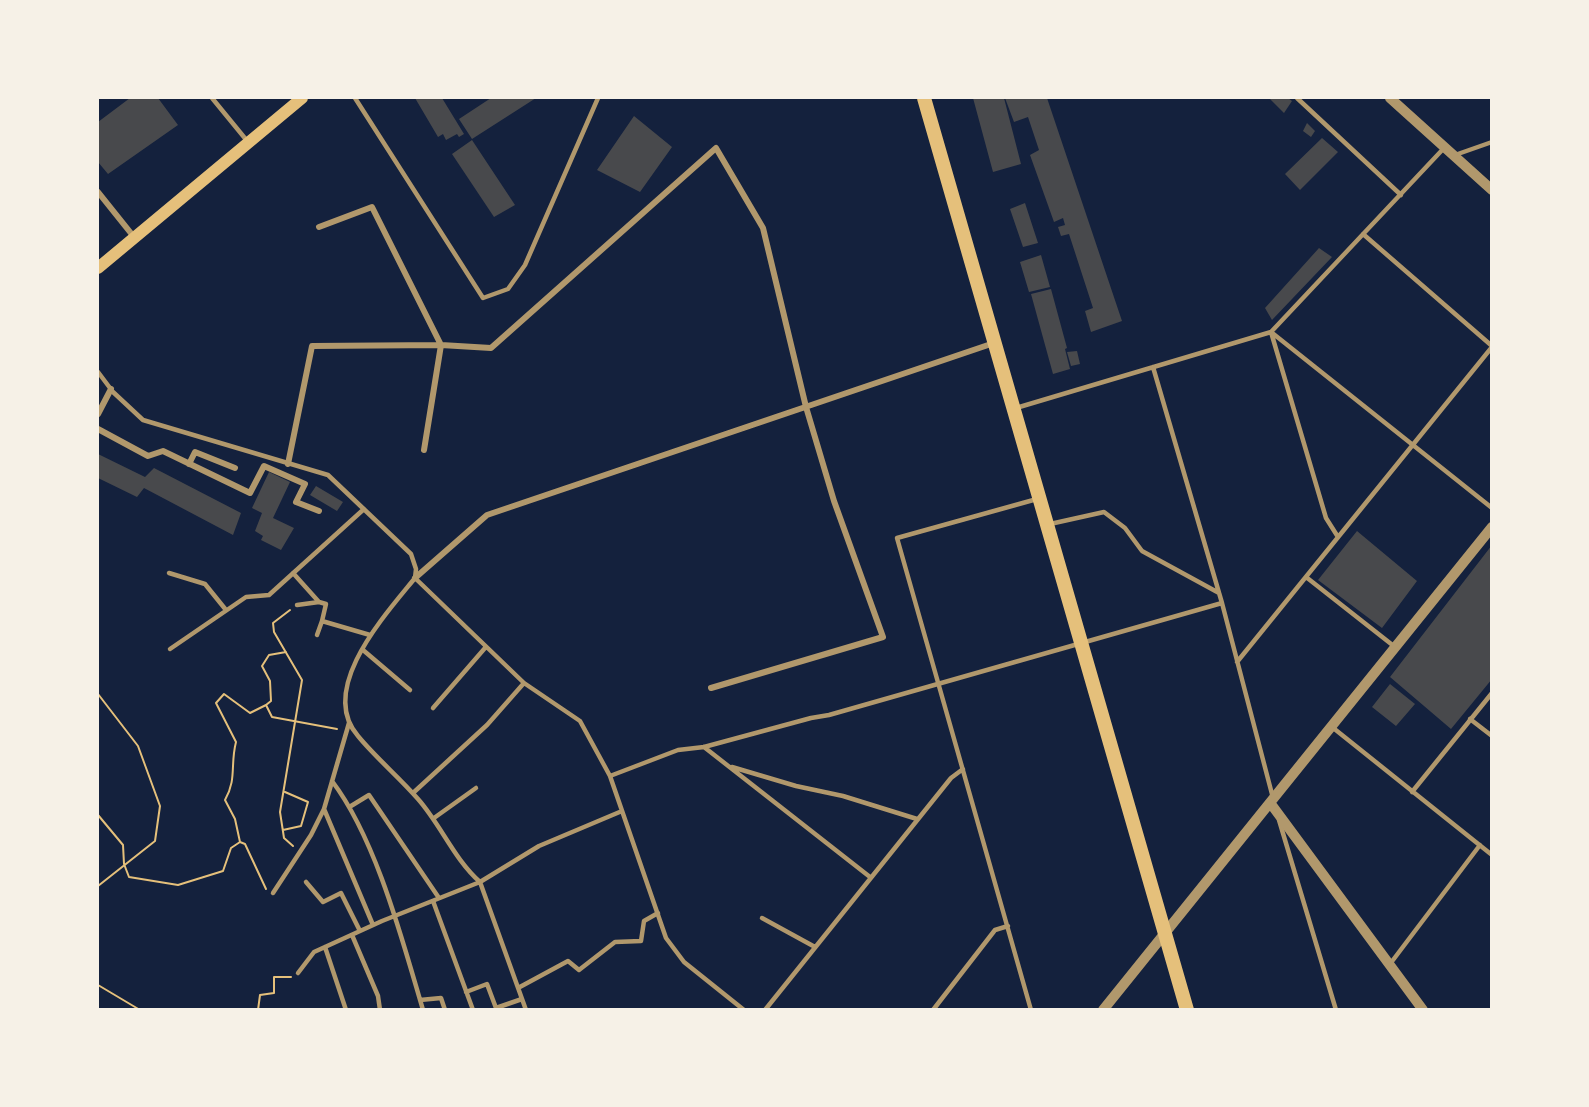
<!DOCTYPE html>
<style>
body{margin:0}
#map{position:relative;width:1589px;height:1107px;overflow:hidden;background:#14213d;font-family:"Noto Sans",sans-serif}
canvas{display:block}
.frame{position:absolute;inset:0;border:99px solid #f6f1e7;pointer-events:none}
</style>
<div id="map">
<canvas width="1589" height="1107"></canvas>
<div class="frame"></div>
</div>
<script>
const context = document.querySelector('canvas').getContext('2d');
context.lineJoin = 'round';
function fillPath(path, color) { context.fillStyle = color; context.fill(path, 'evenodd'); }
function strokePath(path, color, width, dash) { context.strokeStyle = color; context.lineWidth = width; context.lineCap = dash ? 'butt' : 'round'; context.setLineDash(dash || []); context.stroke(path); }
fillPath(new Path2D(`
 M 130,98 L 158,98 L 178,125 L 108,174 L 98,162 L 98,122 Z
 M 415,98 L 442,98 L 464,134 L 459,137 L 457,134 L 446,140 L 443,134 L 438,137 Z
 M 491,98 L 536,98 L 472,139 L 459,119 Z
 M 973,98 L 1004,98 L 1021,164 L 993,172 Z
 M 1005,98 L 1047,98 L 1122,321 L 1091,332 L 1085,311 L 1093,308 L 1069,234 L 1061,236 L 1058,227 L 1065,225 L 1063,218 L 1054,222 L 1030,155 L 1039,150 L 1028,117 L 1014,122 Z
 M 1269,98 L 1288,98 L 1292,101 L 1284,113 Z
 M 634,116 L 672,147 L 640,192 L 597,170 Z
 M 1307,123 L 1315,131 L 1311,137 L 1303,131 Z
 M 1322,138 L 1338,152 L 1300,190 L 1285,174 Z
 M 472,140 L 515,205 L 494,217 L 452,154 Z
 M 1025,203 L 1038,243 L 1023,247 L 1010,209 Z
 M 1319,248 L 1332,257 L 1272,320 L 1265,308 Z
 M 1041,255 L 1050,287 L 1029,292 L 1020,262 Z
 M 1051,289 L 1067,348 L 1065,349 L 1070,369 L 1053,374 L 1031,294 Z
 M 1077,351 L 1080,364 L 1071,366 L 1067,352 Z
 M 98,454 L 145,477 L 154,468 L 241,513 L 233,535 L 144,488 L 137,497 L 98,478 Z
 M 269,472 L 290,482 L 273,518 L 294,528 L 281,550 L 261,540 L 263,536 L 255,531 L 262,513 L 252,508 Z
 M 316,486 L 343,502 L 337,511 L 310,495 Z
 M 1357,531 L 1417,581 L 1382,628 L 1318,580 Z
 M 1492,545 L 1492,679 L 1451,729 L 1390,677 Z
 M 1390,684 L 1415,704 L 1396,726 L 1372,707 Z`), '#48494c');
strokePath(new Path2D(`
 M 290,610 L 273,623 L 274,632 L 302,680 L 280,812 L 284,838 L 293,846
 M 98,694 L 138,746 L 160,806 L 155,841 L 98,886
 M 266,705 L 271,701 L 270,681 L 262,666 L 269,655 L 286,652
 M 98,815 L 123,845 L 124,864 L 129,877 L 178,885 L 223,871 L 231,848 L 240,842
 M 283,830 L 301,826 L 308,802 L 285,792
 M 266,889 L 245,844 L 240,842 L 235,819 L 225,800 C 237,779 230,765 236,742 L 216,703 L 224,694 L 250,713 L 266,705 L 272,717 L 337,729
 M 98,985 L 140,1010
 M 258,1010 L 260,995 L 274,993 L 274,977 L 291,977`), '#e5c07b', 2);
strokePath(new Path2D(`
 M 212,98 L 248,142
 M 355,98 L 483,298 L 508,289 L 525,265 L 598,98
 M 1297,98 L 1401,195
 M 1455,155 L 1492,142
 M 1363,234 L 1492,346
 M 1271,332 L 1492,508
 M 1271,332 L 1326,518 L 1338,537
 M 1153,367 L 1222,603 L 1273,798
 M 98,372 L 113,392 L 143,420 L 328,475 L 411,554 L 416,569 L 415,578 C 385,615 317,689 358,736 C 376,758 399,777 418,799 C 441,825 454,859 480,882 L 526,1010
 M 1016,408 L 1271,332 L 1445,147
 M 1050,524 L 1104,512 L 1125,528 L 1142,551 L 1219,593
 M 169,573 L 205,584 L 226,610
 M 293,573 L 319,602 L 326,604 L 322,621
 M 1306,577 L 1395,647
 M 415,578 L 524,683 L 580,721 L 610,776 L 666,938 L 684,962 L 744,1010
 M 297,605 L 319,602
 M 317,635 L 322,621 L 370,635
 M 170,649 L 246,597 L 269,595 L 364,509
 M 363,650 L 410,690
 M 1237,662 L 1492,347
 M 433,708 L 485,648
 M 1470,719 L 1492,736
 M 1332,727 L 1492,855
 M 704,747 L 870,877
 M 732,767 L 796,786 L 843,796 L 917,819
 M 610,776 L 678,750 L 704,747 L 811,718 L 829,715 L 1222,603
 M 332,781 C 376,839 402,939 423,1010
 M 1412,792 L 1492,693
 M 413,793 L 487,725 L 524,683
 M 351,806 L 369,795 L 439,898
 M 324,809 L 373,925
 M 434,818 L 476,788
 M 1279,820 L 1336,1010
 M 306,882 L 323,902 L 341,893 L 360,931
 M 273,893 L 311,835 L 324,809 L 349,723
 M 433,901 L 473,1010
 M 762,918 L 815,947
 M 352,935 L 378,996 L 380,1010
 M 325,947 L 346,1010
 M 1390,964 L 1480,845
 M 298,973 L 314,952 L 382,921 L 480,882 L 539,846 L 622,811
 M 518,988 L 568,961 L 579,970 L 615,942 L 641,941 L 644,921 L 658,913
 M 466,992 L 487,984 L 496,1008 L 522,999
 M 420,1000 L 441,998 L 445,1010
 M 765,1010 L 951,778 L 963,769
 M 933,1010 L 995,930 L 1008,926
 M 1031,1010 L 897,538 L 1037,499`), '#b1986c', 4.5);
strokePath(new Path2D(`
 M 98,192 L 134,237
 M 98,414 L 111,389
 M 98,429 L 148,456 L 163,451 L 250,493 L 264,466 L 305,484 L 296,502 L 319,511
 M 424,450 L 441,345 L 491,348 L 716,148 L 763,228 L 806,407 L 834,501 L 883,637 L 711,688
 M 189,464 L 195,452 L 235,468
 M 288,464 L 312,346 L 441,345 L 372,207 L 319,227
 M 415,578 L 487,515 L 994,343`), '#b1986c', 6);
strokePath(new Path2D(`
 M 1390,98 L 1492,190
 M 1271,804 L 1423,1010
 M 1103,1010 L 1492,527`), '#b1986c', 10);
strokePath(new Path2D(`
 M 98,268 L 302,98`), '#e5c07b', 12);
strokePath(new Path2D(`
 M 924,98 L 1187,1010`), '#e5c07b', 14);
</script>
